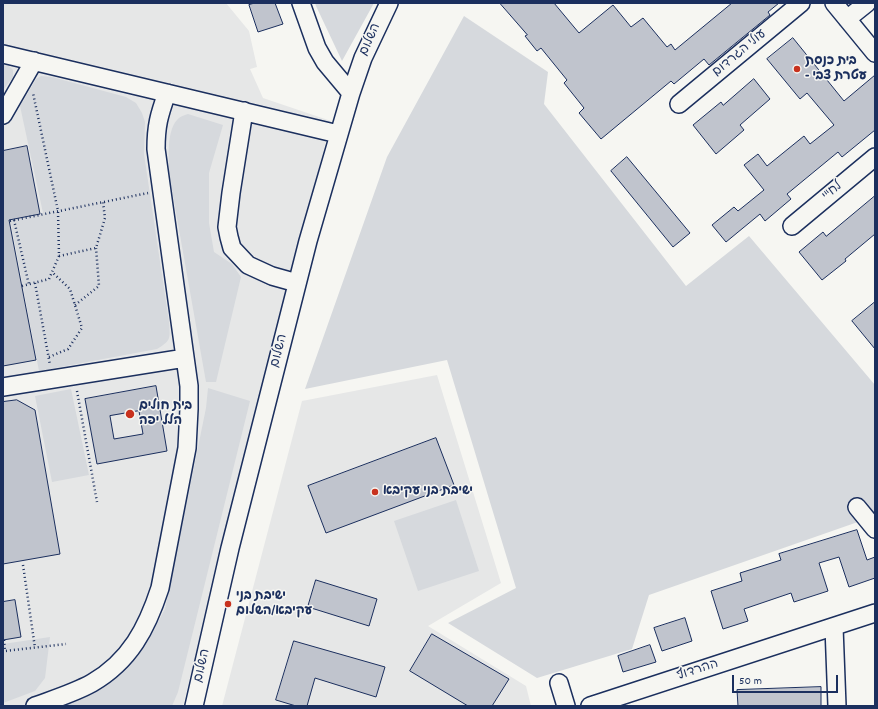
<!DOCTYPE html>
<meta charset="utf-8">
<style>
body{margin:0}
#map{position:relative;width:878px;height:709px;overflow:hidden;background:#f6f6f2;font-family:Dekko,sans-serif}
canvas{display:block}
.frame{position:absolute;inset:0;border:4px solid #1b2f5e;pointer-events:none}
.scale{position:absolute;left:732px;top:675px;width:106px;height:18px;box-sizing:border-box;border:2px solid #1b2f5e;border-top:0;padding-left:5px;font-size:12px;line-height:14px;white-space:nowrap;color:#1b2f5e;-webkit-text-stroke:3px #f6f6f2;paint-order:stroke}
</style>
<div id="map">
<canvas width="878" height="709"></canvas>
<div class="frame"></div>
<div class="scale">50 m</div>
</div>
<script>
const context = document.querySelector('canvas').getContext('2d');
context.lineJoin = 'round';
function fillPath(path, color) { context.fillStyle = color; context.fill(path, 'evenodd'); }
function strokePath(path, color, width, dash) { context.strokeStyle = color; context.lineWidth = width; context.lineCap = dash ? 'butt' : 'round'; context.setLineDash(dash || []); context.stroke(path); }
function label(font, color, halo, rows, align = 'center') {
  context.font = font + ' Dekko,"Playpen Sans Hebrew",sans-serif'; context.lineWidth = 3; context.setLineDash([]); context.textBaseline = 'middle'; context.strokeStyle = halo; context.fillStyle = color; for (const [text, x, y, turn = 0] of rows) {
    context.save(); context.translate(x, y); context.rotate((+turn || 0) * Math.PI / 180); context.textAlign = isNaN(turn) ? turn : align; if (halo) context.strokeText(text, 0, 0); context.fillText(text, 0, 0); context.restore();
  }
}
fillPath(new Path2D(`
 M 3,3 L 226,3 L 249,31 L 257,67 L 250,69 L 263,98 L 331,121 L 183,706 L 3,706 Z
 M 437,375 L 501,583 L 428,626 L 526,686 L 531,706 L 222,706 L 302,401 Z`), '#e6e7e7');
fillPath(new Path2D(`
 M 315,3 L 374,3 L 342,61 L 316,6 Z
 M 464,16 L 548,72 L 544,104 L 686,286 L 749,236 L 875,385 L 875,516 L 649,595 L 632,649 L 537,678 L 448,623 L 516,588 L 447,360 L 305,389 L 387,157 Z
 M 3,65 L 9,66 L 13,70 L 13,77 L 3,90 Z
 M 41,76 L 52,77 L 126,97 L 136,103 L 142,113 L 145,122 L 144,154 L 169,322 C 170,338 172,340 157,349 L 39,371 L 10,219 L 43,213 L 20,106 L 36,79 Z
 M 188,114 L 223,125 L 209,173 L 209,223 L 214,252 L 232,264 L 241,277 L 216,382 L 206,382 L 169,173 C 169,157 166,129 179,118 C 181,116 185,115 188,114 Z
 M 208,388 L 250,401 L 178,692 L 172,706 L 57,706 C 69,701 82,697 94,691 C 131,674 147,643 165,609 L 206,408 Z
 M 71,389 L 89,475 L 52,482 L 35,396 Z
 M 456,500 L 479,571 L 418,591 L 394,521 Z
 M 50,637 L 45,678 L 35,691 L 3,703 L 3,644 Z`), '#d6d9dd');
const building = new Path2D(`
 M 255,3 L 275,3 L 283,24 L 258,32 L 249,5 Z
 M 500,3 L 554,3 L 579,33 L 613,5 L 631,27 L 643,18 L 667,47 L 671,44 L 675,50 L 732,3 L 779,3 L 768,12 L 770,15 L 709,65 L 704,59 L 674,84 L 671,81 L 601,139 L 579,113 L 584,108 L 564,83 L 567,80 L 541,48 L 537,51 L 525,36 L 527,35 Z
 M 793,38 L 844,101 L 875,75 L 875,130 L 842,157 L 838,152 L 787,194 L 791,199 L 765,221 L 760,214 L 726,242 L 712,225 L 734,207 L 738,211 L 764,190 L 744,165 L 758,154 L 767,166 L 804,136 L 810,144 L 834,125 L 807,93 L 800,99 L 767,59 Z
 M 754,79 L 770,99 L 740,125 L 744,130 L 716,154 L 693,125 L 721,102 L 723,105 Z
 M 27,146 L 40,214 L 9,220 L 36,360 L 3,366 L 3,151 Z
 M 627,157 L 690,233 L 673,247 L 611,171 Z
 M 875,196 L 875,234 L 845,259 L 846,261 L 822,280 L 799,252 L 823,232 L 826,236 Z
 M 875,302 L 875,349 L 852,321 Z
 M 156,386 L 167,451 L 97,464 L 85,399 ZM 139,411 L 143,434 L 114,439 L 110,416 Z
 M 17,400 L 35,410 L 60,554 L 3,564 L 3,402 Z
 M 436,438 L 454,485 L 326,533 L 308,486 Z
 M 857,530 L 867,560 L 875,557 L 875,578 L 849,587 L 839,557 L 819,563 L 828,591 L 794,602 L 791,593 L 744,609 L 748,621 L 723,629 L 711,591 L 742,581 L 740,573 L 781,560 L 779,554 Z
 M 316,580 L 377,599 L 369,626 L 308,607 Z
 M 15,600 L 21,637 L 3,640 L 3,602 Z
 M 685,618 L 692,641 L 662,651 L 654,628 Z
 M 432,634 L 509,679 L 492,706 L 468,706 L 410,671 Z
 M 294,641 L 385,667 L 376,697 L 315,678 L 307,706 L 296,706 L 276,700 Z
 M 650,645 L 656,662 L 623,672 L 618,656 Z
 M 821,687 L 821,706 L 738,706 L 737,690 Z`);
fillPath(building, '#c0c4cd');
strokePath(building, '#1b2f5e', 1);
const minor = new Path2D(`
 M 301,3 L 317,48 L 325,62 L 351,93
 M 834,3 L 875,53
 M 847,19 L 867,3
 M 3,54 L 338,134
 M 679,104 L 801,3
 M 244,111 L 231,193 L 227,227 L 229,237 L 232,248 L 248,265 L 272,276 L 297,283
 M 3,115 L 34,61
 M 792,226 L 875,157
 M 3,387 L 185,358
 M 857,507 L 875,529
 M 834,627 L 837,706
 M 559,683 L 566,706
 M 35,706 C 54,699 74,693 92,683 C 130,661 147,628 160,588 L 187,448 L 189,409 L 189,386 L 156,149 C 156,126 159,115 167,93
 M 194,706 L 230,548 L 308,241 L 351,93 L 363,58 L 389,3
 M 590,706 L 875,613`);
strokePath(minor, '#1b2f5e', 20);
strokePath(new Path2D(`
 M 14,220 L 29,285
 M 10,221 L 148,193
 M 59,256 L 96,248 L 105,218 L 103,202
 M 35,283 L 50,365
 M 22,286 L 49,279 L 59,256 L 58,211 L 33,93
 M 75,305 L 99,286 L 96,248
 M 49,357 L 68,349 L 82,328 L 70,289 L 52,272
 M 77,391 L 97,502
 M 23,565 L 35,648
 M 4,640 L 5,651 L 66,644`), '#1b2f5e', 2.5, [1, 3]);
strokePath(minor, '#f6f6f2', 17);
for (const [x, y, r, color] of [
 [797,69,4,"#c8321e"],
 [130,414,5,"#c8321e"],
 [375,492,4,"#c8321e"],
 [228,604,4,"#c8321e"]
]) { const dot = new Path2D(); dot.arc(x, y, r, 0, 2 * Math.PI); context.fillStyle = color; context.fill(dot); strokePath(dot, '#f6f6f2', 1.5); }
label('13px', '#1b2f5e', '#f6f6f2', [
 ["השלום",371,40,-66],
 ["עולי הגרדום",740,54,-40],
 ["לח\"י",833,192,-40],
 ["השלום",280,351,-76],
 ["השלום",203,666,-77],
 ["ההרדוף",698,671,-18]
]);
label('bold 13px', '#1b2f5e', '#f6f6f2', [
 ["בית כנסת",805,62],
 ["- עטרת צבי",805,77],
 ["בית חולים",139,407],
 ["הלל יפה",139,422],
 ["ישיבת בני עקיבא",383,492],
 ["ישיבת בני",236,597],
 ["עקיבא/השלום",236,612]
], 'left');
</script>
